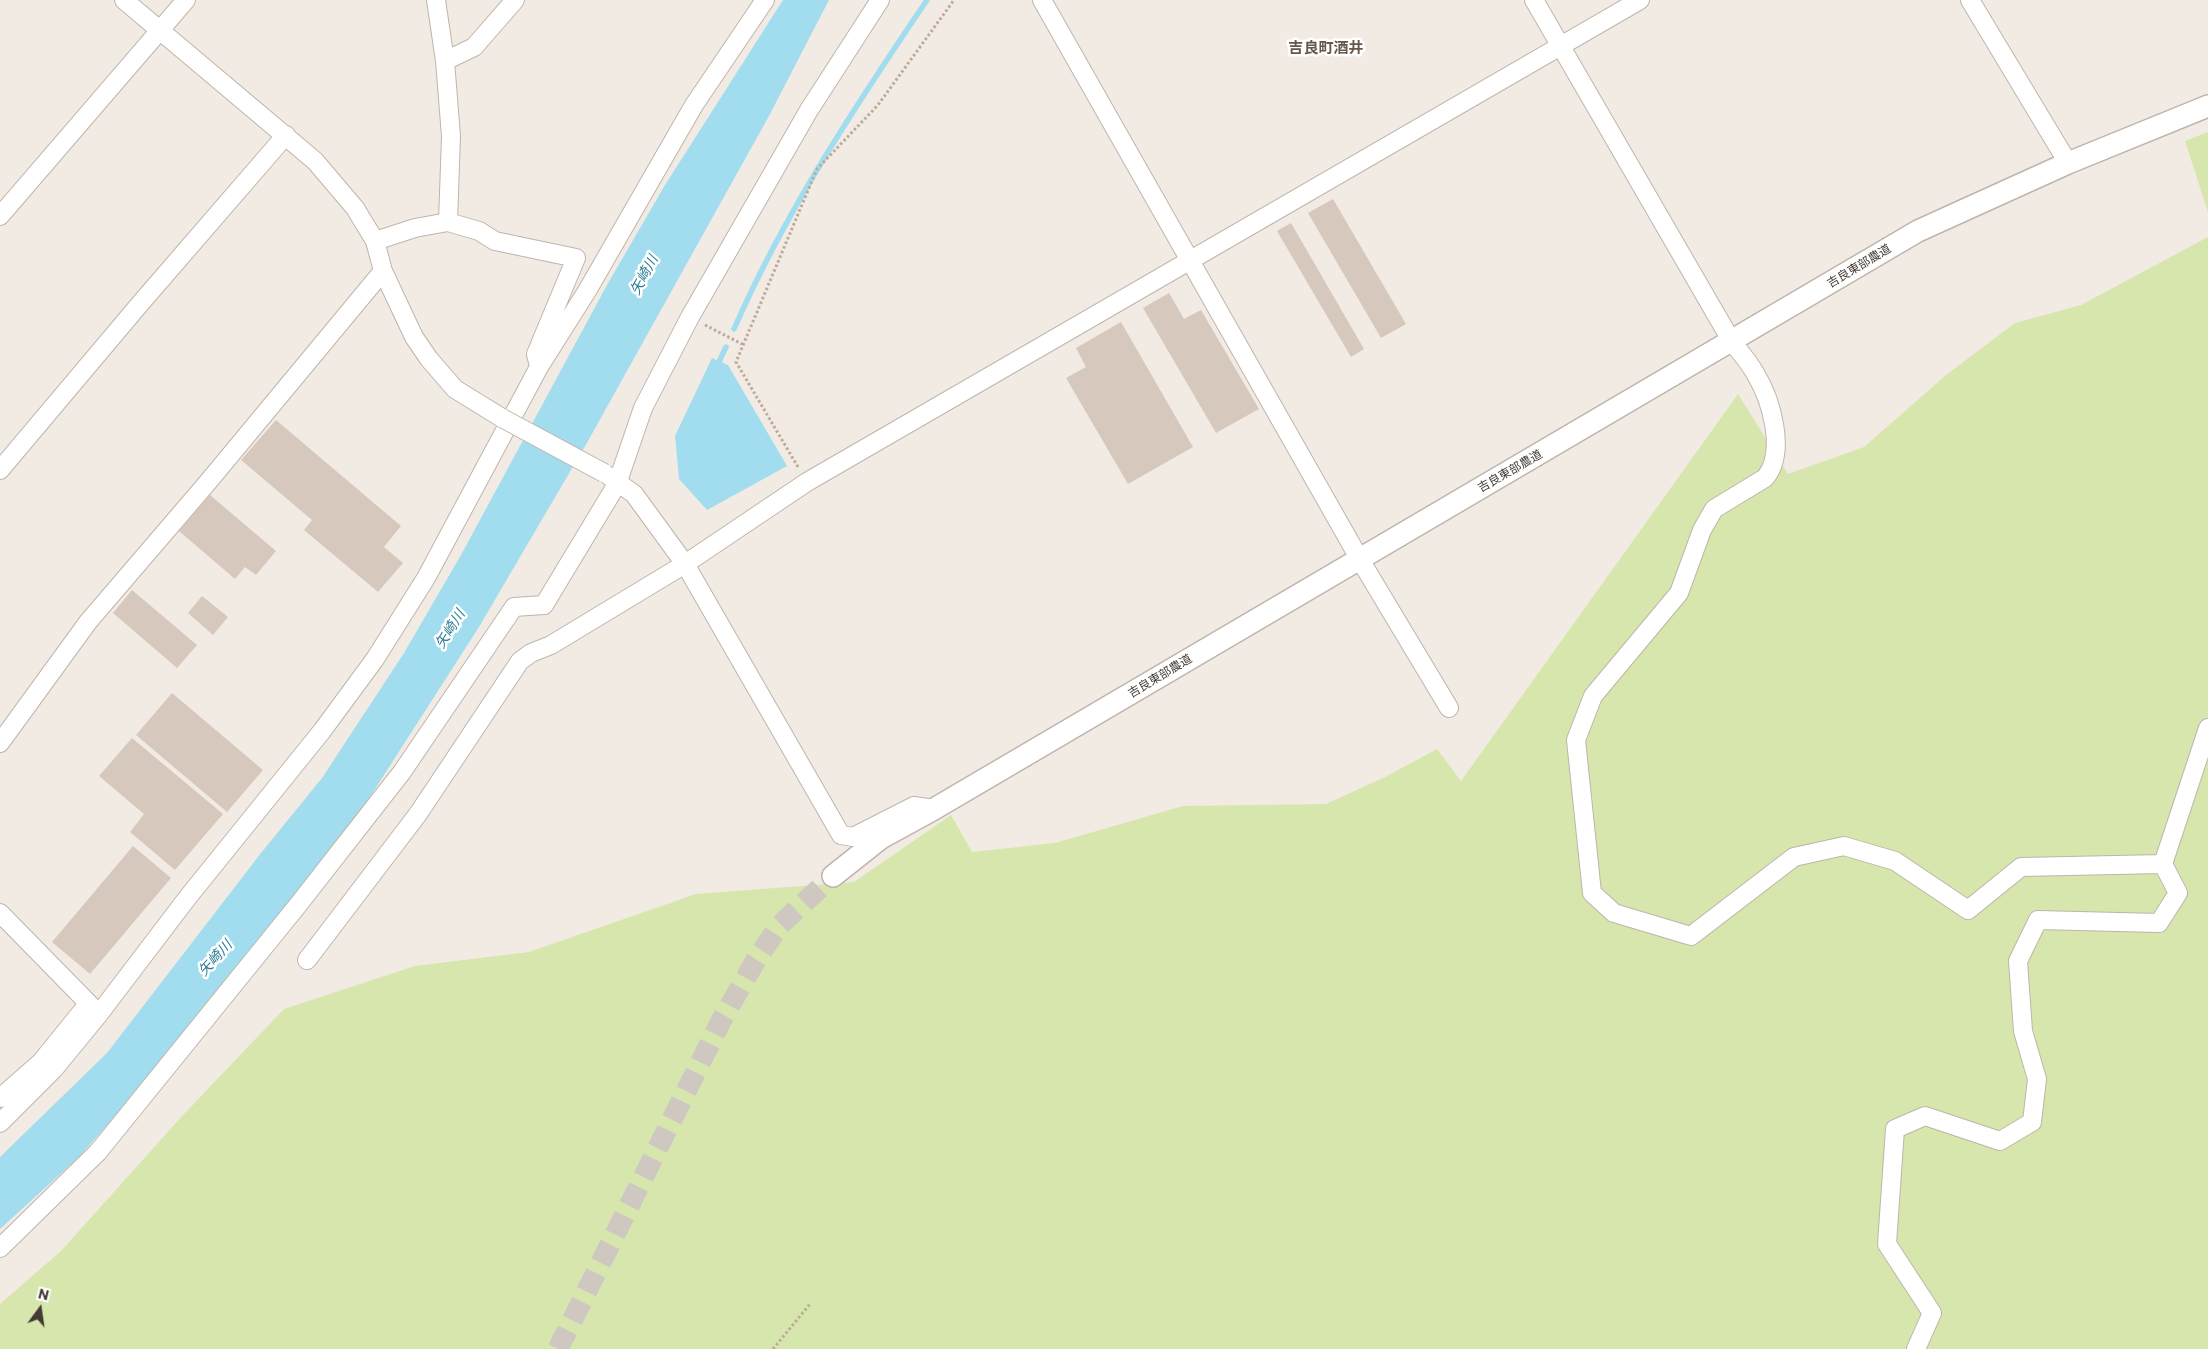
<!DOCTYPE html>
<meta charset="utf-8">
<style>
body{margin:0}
#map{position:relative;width:2208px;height:1349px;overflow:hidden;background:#f2ebe4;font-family:Commissioner,sans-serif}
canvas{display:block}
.north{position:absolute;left:15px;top:1284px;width:50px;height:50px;-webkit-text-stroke:4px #fff;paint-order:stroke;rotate:14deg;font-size:14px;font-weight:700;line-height:20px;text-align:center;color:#443b34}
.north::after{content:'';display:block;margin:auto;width:18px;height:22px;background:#443b34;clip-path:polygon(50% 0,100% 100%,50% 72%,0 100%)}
</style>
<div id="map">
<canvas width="2208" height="1349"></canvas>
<div class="north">N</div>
</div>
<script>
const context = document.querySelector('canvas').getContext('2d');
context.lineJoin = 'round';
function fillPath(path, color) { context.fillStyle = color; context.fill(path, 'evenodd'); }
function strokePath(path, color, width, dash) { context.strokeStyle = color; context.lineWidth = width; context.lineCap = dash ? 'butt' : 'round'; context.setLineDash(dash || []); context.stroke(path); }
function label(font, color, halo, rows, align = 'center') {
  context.font = font + ' Commissioner,"Noto Sans JP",sans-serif'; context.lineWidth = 5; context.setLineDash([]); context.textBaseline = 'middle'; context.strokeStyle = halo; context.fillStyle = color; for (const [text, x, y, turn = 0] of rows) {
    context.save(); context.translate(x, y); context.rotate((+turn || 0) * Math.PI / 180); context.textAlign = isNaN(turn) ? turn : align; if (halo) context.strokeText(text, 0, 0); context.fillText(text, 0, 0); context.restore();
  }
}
fillPath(new Path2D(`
 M 2208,132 L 2208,212 L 2185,141 Z
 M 2208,237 L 2208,1349 L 0,1349 L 0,1304 L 61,1251 L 184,1114 L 284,1009 L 415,966 L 529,952 L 696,894 L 854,882 L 951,815 L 972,852 L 1055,843 L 1183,806 L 1326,804 L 1385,777 L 1437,749 L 1461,781 L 1738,394 L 1788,474 L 1864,447 L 1946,375 L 2015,323 L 2081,305 Z`), '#d7e6ad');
fillPath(new Path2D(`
 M 783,0 L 829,0 L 769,116 L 588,441 L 479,627 L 341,842 L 170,1054 L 79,1157 L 0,1229 L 0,1157 L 107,1053 L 261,853 L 322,778 L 404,653 L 461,555 L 607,285 L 665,185 Z
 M 712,358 L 728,365 L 787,466 L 707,510 L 679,479 L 675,436 Z`), '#a1ddee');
strokePath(new Path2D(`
 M 734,329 C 785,212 856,105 927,0
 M 716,368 L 726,347`), '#a1ddee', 5.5);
fillPath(new Path2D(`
 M 1333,199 L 1406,324 L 1381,338 L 1308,213 Z
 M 1291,223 L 1364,349 L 1351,357 L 1277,231 Z
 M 1169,293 L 1184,319 L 1201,310 L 1259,409 L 1216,433 L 1143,308 Z
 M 1121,322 L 1193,447 L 1128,484 L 1066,378 L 1086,367 L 1076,348 Z
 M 276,420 L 401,526 L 384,547 L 403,563 L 378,592 L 304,530 L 312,520 L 241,460 Z
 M 210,495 L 276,551 L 256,575 L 245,567 L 235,579 L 179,531 Z
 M 132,590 L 197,645 L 177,668 L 113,613 Z
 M 202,596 L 228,617 L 213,635 L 188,613 Z
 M 172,693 L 263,770 L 227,812 L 136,735 Z
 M 132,738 L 223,814 L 175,870 L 130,832 L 144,814 L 99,776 Z
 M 133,846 L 171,878 L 90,974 L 52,942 Z`), '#d6c8bd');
strokePath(new Path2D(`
 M 558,1349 L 721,1021 L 756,960 L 779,926 L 833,876`), '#cfc8c1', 21, [21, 11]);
const minor = new Path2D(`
 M 124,0 L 315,161 L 355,208 L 375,241 L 383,271 L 414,337 L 429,359 L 455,389 L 502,418
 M 436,0 L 445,61 L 451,136 L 448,222
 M 1042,0 L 1359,558 L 1449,708
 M 1534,0 L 1732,342 C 1740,352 1749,362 1755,373 C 1771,399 1787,452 1765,478 L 1714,509 L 1702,530 L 1679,593 L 1593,696 L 1576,740 L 1592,893 L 1614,913 L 1691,936 L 1794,857 L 1844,846 L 1895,861 L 1968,910 L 2021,867 L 2163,864 L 2178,893 L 2159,923 L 2038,920 L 2018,961 L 2023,1031 L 2037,1079 L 2032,1122 L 2000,1141 L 1925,1116 L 1895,1129 L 1887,1244 L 1932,1313 L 1916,1349
 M 1970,0 L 2068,163
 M 445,61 L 474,47 L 515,0
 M 0,216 L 186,0
 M 375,241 L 415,228 L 448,222 L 479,231 L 495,241 L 576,258 L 536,354 L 538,362
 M 0,470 L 139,305 L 286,135
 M 609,476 L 634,494 L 685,564 L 841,835 L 853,837 L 914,806 L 934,809
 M 0,743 L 88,622 L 208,482 L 383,271
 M 2163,864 L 2208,728
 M 0,913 L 99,1014
 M 307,960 L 418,814 L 520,661 L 531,653 L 551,645 L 685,564 L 807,482 L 1640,0
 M 0,1098 L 41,1062 L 88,1004
 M 0,1123 L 54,1069 L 99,1014 L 188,897 L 322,731 L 375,659 L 426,578 L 539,367 L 587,291 L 694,105 L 765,0
 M 0,1248 L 98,1152 L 298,905 L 402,772 L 514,607 L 544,605 L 617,484 L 643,408 L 690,317 L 809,110 L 880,0`);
const tertiary = new Path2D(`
 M 833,876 L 881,838 L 934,809 L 1918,231 L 2068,163 L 2208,106`);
strokePath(minor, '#c0b4aa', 20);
strokePath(tertiary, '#c0b4aa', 24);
strokePath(new Path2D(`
 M 705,325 L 742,344
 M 798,467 L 736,362 L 817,169 L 878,105 L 954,0
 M 773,1349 L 810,1304`), '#beaa99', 3, [2.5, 2.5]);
strokePath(minor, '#fff', 18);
strokePath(tertiary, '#fff', 21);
const minorBridge = new Path2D(`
 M 502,418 L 604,473`);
strokePath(minorBridge, '#c0b4aa', 20, []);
strokePath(minorBridge, '#fff', 18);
label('12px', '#443b34', '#fff', [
 ["吉良東部農道",1859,266,-31],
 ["吉良東部農道",1510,471,-30],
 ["吉良東部農道",1160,676,-31]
]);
label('italic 14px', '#2b7c96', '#fff', [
 ["矢崎川",644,275,-62],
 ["矢崎川",450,629,-58],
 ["矢崎川",215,958,-48]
]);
label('bold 15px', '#66574c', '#fff', [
 ["吉良町酒井",1326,48]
]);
</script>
